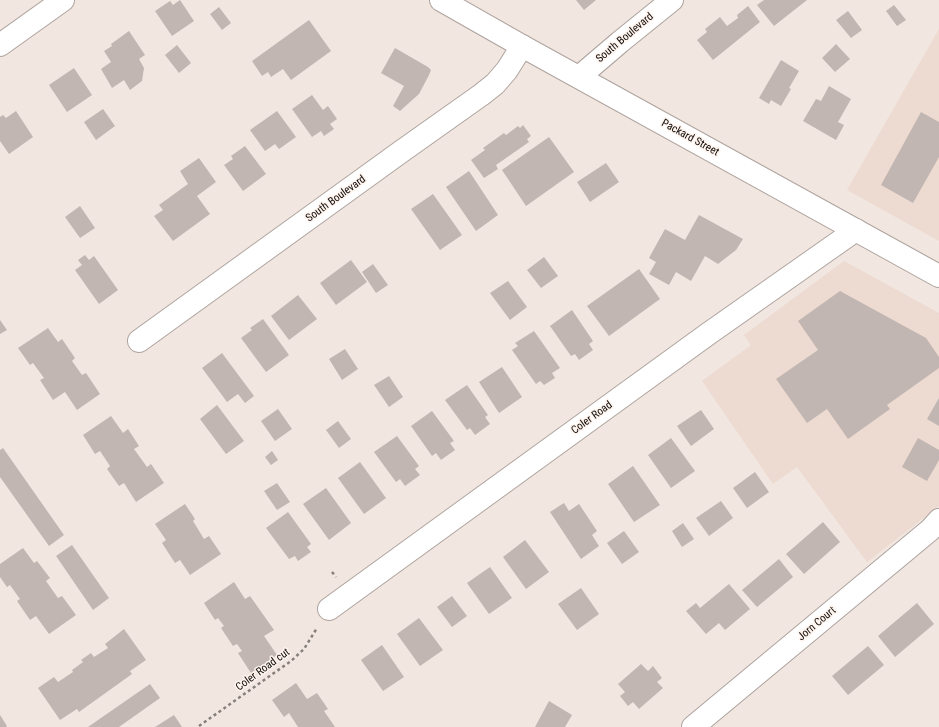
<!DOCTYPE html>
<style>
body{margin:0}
canvas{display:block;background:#f1e6e0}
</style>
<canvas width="939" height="727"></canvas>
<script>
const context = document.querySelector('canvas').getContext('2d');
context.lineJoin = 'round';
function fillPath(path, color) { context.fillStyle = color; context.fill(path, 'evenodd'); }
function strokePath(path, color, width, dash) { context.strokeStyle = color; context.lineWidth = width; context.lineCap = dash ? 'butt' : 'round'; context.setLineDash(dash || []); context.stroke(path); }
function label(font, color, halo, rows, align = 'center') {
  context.font = font + ' "Roboto Condensed",sans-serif'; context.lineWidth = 3; context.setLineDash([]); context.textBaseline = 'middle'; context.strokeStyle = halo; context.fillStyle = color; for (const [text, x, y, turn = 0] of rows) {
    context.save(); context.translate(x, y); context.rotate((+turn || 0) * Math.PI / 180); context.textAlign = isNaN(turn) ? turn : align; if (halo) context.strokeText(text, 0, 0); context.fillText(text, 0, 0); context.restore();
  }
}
fillPath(new Path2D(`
 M 939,29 L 939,241 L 847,190 Z
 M 844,261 L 939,313 L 939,506 L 867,562 L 797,467 L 773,484 L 702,381 L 751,345 L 744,335 Z`), '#eddad1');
fillPath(new Path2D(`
 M 180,0 L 194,21 L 172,36 L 155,11 L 170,1 L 173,5 Z
 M 576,0 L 596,0 L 584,10 Z
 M 764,0 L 807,0 L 774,26 L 757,5 Z
 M 894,5 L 906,20 L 897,26 L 886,11 Z
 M 748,6 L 760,22 L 713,60 L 697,40 L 707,32 L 705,29 L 720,17 L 727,26 L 738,18 L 737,15 Z
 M 219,7 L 231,23 L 222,30 L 210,14 Z
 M 848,11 L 862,30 L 851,38 L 836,20 Z
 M 309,20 L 331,51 L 291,80 L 283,69 L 271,77 L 268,72 L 262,76 L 252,61 Z
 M 129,31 L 145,55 L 139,59 L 144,68 L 142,81 L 130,90 L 124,80 L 112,88 L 101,69 L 111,62 L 104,51 L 112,46 L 111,44 Z
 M 836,44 L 850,59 L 835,72 L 822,58 Z
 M 177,45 L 191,63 L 179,73 L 165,55 Z
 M 395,48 L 428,67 L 431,70 L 429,75 L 419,94 L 400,111 L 393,106 L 404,86 L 381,73 Z
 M 781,60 L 799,71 L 789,88 L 791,89 L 781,106 L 771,100 L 769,104 L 759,98 Z
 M 74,68 L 92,95 L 67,112 L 49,85 Z
 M 829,86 L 851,99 L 838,122 L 844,125 L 836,140 L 803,121 L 816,99 L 821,101 Z
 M 312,95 L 323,110 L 328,106 L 337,119 L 330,124 L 334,129 L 324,136 L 321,131 L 312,137 L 292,109 Z
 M 103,109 L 115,126 L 96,140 L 84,122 Z
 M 16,111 L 33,137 L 9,154 L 0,141 L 0,117 L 3,115 L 6,118 Z
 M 277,111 L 296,137 L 279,149 L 275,144 L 265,151 L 250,130 Z
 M 921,112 L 939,122 L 939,157 L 913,203 L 881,185 Z
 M 523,125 L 531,136 L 527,139 L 529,142 L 496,165 L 498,169 L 484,178 L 471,160 L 485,150 L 483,148 L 504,133 L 506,135 L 518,126 L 520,128 Z
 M 549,137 L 574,172 L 526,206 L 502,170 Z
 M 245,146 L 266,174 L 243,191 L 224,165 L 233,159 L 231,156 Z
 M 199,158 L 216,182 L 197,196 L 210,214 L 173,241 L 154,216 L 163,210 L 159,205 L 188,184 L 180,171 Z
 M 606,163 L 619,182 L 590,202 L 577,182 Z
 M 469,171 L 498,215 L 476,231 L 446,187 Z
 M 433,194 L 462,235 L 440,250 L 411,209 Z
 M 80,206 L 95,228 L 80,238 L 65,217 Z
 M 699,215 L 743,239 L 736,250 L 718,264 L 705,256 L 691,281 L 676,272 L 669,285 L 649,274 L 656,262 L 649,258 L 665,229 L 685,240 Z
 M 85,255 L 89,260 L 94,256 L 118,290 L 99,304 L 75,270 L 82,265 L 78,260 Z
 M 544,257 L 558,276 L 541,288 L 527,270 Z
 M 351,260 L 367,282 L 336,305 L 320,283 Z
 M 373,264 L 388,285 L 376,293 L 362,272 Z
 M 639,269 L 660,299 L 609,336 L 587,306 Z
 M 508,281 L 527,307 L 510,320 L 490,293 Z
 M 840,291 L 926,338 L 939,357 L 939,368 L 887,405 L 890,409 L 848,439 L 827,409 L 807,423 L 776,379 L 818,350 L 798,321 Z
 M 298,295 L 317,319 L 289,340 L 271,316 Z
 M 572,310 L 593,341 L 589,344 L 593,350 L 579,360 L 575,354 L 571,356 L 550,326 Z
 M 263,319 L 289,355 L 266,372 L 241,338 L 252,330 L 250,328 Z
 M 0,320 L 7,330 L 0,334 Z
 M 48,328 L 58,342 L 62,339 L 75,358 L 72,361 L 82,375 L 86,373 L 100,394 L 77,410 L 65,392 L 53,400 L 40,380 L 44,378 L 33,363 L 30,365 L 18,348 Z
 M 534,331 L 560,368 L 552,373 L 555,378 L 544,385 L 540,381 L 536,384 L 512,350 L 518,346 L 515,343 Z
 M 345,349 L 358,369 L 342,380 L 329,359 Z
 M 222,353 L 254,396 L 245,403 L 238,394 L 227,402 L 202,368 Z
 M 502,367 L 522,397 L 499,413 L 479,382 Z
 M 389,376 L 403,397 L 389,407 L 374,385 Z
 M 467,385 L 488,415 L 485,417 L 490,424 L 475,435 L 470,428 L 467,430 L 445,400 Z
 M 939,398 L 939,426 L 927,419 Z
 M 217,405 L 244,441 L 226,454 L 200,419 Z
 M 278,409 L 292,429 L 275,441 L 261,421 Z
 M 701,410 L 714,429 L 691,446 L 677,426 Z
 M 432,411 L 454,441 L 450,443 L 455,450 L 441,460 L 436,453 L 432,456 L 411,426 Z
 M 111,416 L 123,433 L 128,429 L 139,446 L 134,449 L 147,467 L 151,464 L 164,483 L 136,502 L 124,483 L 119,486 L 107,469 L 110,466 L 100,451 L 95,454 L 83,435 Z
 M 338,421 L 351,439 L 339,448 L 326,430 Z
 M 397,436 L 419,466 L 415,469 L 420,475 L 405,486 L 400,479 L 396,482 L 374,452 Z
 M 671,438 L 695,471 L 671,488 L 648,455 Z
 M 918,438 L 939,450 L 939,460 L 927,481 L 902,467 Z
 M 3,448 L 64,535 L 49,546 L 0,477 L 0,450 Z
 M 272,451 L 278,460 L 271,465 L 265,457 Z
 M 360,462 L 386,498 L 364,514 L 338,478 Z
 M 633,466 L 660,505 L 634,522 L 608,484 Z
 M 755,472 L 769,492 L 747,508 L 733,488 Z
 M 277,483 L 290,502 L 277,510 L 264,491 Z
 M 326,488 L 351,523 L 329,540 L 303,504 Z
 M 721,501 L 733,518 L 709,536 L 696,518 Z
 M 564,503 L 569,511 L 579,504 L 597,531 L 592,535 L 599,546 L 581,559 L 550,512 Z
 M 185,504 L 195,519 L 193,521 L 204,539 L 209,536 L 221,554 L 190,575 L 180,560 L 175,563 L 162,543 L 166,540 L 155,524 Z
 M 288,512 L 311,544 L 307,547 L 311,552 L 298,561 L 295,556 L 289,559 L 266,528 Z
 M 823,522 L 840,542 L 804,574 L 786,554 Z
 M 683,523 L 694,539 L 682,547 L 672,531 Z
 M 624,531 L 639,552 L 622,564 L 607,543 Z
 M 525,540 L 549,572 L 526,589 L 503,557 Z
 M 72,545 L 109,598 L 93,610 L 56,556 Z
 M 23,548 L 34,563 L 37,561 L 50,578 L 46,581 L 58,598 L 62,596 L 76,615 L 49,634 L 36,616 L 30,620 L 17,601 L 20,599 L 10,585 L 7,587 L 0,577 L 0,564 Z
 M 779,559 L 793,577 L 757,607 L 742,590 Z
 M 490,567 L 512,598 L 489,614 L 467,583 Z
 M 234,582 L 245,599 L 250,596 L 274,630 L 264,636 L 277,655 L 251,673 L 238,653 L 242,651 L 237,644 L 233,646 L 221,628 L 224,626 L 218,618 L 215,620 L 204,603 Z
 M 729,584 L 750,609 L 725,630 L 719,623 L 706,634 L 686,611 L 696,603 L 700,608 Z
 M 581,588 L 599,614 L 577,630 L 558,604 Z
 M 452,596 L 467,616 L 452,627 L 437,607 Z
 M 917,603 L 934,624 L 895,657 L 878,636 Z
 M 419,618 L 443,650 L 420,666 L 397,634 Z
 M 124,629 L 146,660 L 130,671 L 132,674 L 79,712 L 77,709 L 60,720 L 38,688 L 54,677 L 58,682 L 73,672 L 72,670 L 83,662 L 81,660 L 91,653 L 94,657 L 108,648 L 105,644 Z
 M 382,645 L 404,677 L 383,691 L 361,660 Z
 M 868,646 L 884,665 L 848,695 L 832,676 Z
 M 641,664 L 648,671 L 653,666 L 662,678 L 657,682 L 663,688 L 639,709 L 633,702 L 628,706 L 620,696 L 625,692 L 618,684 Z
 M 296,683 L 307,699 L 317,693 L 328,709 L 324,711 L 335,727 L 298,727 L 289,713 L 284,717 L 272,700 Z
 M 150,684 L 160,698 L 119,727 L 88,727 Z
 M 549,701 L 572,715 L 565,727 L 535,727 Z
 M 0,715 L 7,726 L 6,727 L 0,727 Z
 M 174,715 L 182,727 L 155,727 Z`), '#c1b6b1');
const minor = new Path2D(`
 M 0,45 L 63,0
 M 579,77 L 620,42 L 672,0
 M 139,341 L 402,151 L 481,95 L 495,84 L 507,70 L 522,46
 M 329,609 L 708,334 L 856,230
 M 693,727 L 930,530 L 939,520`);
const major = new Path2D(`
 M 441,0 L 522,46 L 939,276`);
strokePath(minor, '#aea39e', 24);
strokePath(major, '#aea39e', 24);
strokePath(new Path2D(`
 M 332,572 L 336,577
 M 199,726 L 291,661 L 304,649 L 317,628`), '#867f7a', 2.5, [3, 3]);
strokePath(minor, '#fff', 22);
strokePath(major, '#fff', 22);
label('11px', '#0e0b09', '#fef3ed', [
 ["South Boulevard",625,38,-40],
 ["Packard Street",690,138,29],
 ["South Boulevard",336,199,-36],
 ["Coler Road",592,418,-36],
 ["Jorn Court",817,624,-40],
 ["Coler Road cut",263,670,-36]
]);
</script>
